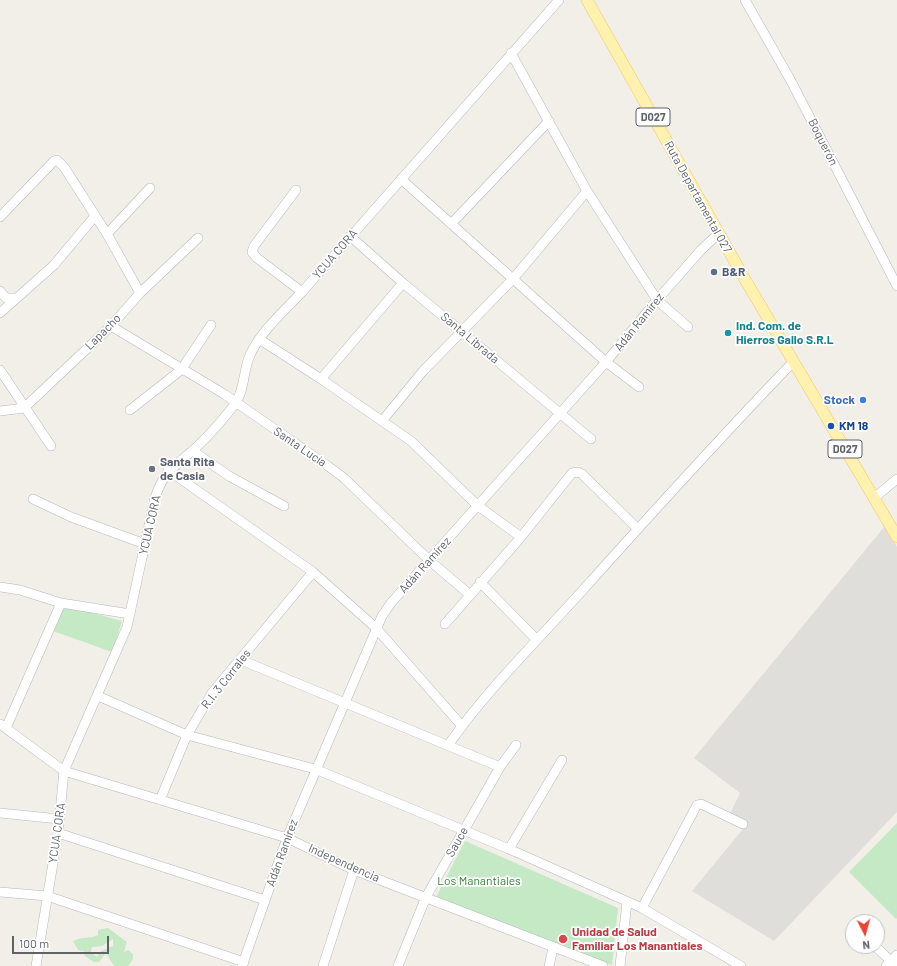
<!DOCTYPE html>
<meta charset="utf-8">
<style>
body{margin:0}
#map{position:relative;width:897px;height:966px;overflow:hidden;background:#f1efe8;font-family:Barlow,sans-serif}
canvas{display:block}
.north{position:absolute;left:845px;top:914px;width:40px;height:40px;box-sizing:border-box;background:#fff;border:1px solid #bfc1c3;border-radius:50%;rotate:174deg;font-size:11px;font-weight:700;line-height:16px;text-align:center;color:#5f6368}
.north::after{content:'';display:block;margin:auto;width:14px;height:18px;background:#ea4335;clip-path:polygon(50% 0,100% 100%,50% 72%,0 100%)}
.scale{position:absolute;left:12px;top:936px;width:97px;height:18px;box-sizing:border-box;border:2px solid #5f6368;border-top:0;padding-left:5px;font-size:12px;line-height:14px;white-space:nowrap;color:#5f6368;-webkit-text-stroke:3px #fff;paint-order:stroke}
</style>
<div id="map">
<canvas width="897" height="966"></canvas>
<div class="north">N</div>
<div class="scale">100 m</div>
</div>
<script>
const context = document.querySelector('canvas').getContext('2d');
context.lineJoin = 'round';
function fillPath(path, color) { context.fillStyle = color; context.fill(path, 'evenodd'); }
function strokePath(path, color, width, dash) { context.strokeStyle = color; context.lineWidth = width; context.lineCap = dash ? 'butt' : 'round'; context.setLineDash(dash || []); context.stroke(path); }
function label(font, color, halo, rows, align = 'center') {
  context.font = font + ' Barlow,sans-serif'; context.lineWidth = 3.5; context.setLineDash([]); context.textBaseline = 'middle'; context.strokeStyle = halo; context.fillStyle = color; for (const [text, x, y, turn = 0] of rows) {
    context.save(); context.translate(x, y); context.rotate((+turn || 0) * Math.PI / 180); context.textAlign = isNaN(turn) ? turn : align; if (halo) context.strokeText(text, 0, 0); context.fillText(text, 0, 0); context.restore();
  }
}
fillPath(new Path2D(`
 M 885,526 L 897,547 L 897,812 L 774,941 L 692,891 L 747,824 L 729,816 L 740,793 L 694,758 Z`), '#e0deda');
fillPath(new Path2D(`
 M 63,605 L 122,621 L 112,652 L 53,631 Z
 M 897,823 L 897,918 L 896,919 L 849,872 Z
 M 465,841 L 618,908 L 612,965 L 436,897 Z
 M 108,928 L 127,942 L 124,952 L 128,950 L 133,954 L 133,959 L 128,966 L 114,966 L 106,953 L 99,962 L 94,962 L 85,956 L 84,951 L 78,950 L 73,941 C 83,936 91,939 98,935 L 98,930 ZM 113,939 L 113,946 L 101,951 L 97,957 L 91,952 L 92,947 L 102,946 Z`), '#c5e8c5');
const minor = new Path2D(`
 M 745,0 L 791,81 L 897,286
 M 511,53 L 587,191 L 657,300 L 688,327
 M 401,179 L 606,362 L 639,387
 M 296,190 L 254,246 L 252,252 L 257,258 L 302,292
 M 0,217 L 54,161 L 57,160 L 64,167 L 107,234 L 140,293
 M 451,224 L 549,121
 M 107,234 L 150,188
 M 350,236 L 403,283 L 591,439
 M 0,291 L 6,298 L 16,298
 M 0,313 L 54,265 L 95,216
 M 111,326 L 224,394 L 328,466 L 344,478 L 429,560 L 469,594
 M 259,339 L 321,379 L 411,441 L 478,506 L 521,537
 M 0,370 L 51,446
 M 321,379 L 403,283
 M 130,410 L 181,370 L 211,325
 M 0,411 L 24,408 L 111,326 L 140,293 L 198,238
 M 382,421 L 423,371 L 513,279 L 587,191
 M 193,451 L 229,476 L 284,506
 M 168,470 L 313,572 L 376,628 L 462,726
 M 874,498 L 897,479
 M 33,499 L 71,517 L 145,544
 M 480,582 L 537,640
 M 0,587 L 20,590 L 61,603 L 130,614
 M 445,624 L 521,537 L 572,473 L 578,472 L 582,474 L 638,529
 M 241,660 L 500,767
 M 98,696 L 187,735 L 315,769 L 509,849 L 642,908 L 741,966
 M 0,724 L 64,771 L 287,838 L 354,870 L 603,966
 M 6,728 L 61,603
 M 449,744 C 486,691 538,640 582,591 C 651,514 721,437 793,362
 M 160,800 L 187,735 L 212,693 L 313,572
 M 0,813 L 59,819
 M 58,833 L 265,900
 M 509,849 L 562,760
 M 0,892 L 47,896 L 244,962
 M 642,908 L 697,805 L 701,804 L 743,824
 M 875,946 L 896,966
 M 36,966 L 58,833 L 64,771 L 127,627 L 155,498 C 164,471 172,469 192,451 C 205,440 224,418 235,404 C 245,390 243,370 250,355 C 261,331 284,311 302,292 L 559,0
 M 242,966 L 287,838 L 382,616 L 391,603 L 429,560 L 606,362 L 657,300 L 701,250 L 719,233
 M 323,966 L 354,870
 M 398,966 L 426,897 L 500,767 L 516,745
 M 549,966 L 553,948
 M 620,966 L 627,902
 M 886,966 L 897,955`);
const major = new Path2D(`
 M 587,0 L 743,276 L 897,537`);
strokePath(minor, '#b5b8bc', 10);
strokePath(major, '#f2c960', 12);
strokePath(minor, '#fff', 9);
strokePath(major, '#fff2af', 11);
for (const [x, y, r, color] of [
 [714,272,4,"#5c6f8a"],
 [728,333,4,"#0f9aa8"],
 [863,400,4,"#3f7fe0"],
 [831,426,4,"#1a4fb4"],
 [152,469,4,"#6b7280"],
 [563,939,5,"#e0444e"]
]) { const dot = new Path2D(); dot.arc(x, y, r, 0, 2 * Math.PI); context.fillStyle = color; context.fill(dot); strokePath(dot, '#fff', 1.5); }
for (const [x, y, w] of [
 [653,117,34],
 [845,449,34]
]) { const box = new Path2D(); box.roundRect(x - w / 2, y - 9, w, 18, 3); context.fillStyle = '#fff'; context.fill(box); strokePath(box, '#5f6368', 1); }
label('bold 11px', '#5f6368', null, [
 ["D027",653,117],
 ["D027",845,449]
]);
label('12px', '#5f6368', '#fff', [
 ["Boquerón",823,142,63],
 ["Ruta Departamental 027",698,197,61],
 ["YCUA CORA",335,254,-49],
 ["Adán Ramírez",639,322,-51],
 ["Lapacho",103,332,-45],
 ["Santa Librada",470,338,40],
 ["Santa Lucía",300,447,34],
 ["YCUA CORA",150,525,-77],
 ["Adán Ramírez",425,565,-48],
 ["R.I. 3 Corrales",226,679,-52],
 ["YCUA CORA",57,833,-82],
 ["Sauce",457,842,-60],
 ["Adán Ramírez",282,853,-70],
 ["Independencia",344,863,24]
]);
label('bold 12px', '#4e5e75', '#fff', [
 ["B&R",722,272]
], 'left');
label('bold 12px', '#0d838f', '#fff', [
 ["Ind. Com. de",736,326],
 ["Hierros Gallo S.R.L",736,340]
], 'left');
label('bold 12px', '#366cbe', '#fff', [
 ["Stock",855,400]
], 'right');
label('bold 12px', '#164399', '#fff', [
 ["KM 18",839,426]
], 'left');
label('bold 12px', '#5b616d', '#fff', [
 ["Santa Rita",160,462],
 ["de Casia",160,476]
], 'left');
label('12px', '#348238', '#fff', [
 ["Los Manantiales",479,881]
]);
label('bold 12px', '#be3a42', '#fff', [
 ["Unidad de Salud",572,932],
 ["Familiar Los Manantiales",572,946]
], 'left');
</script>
